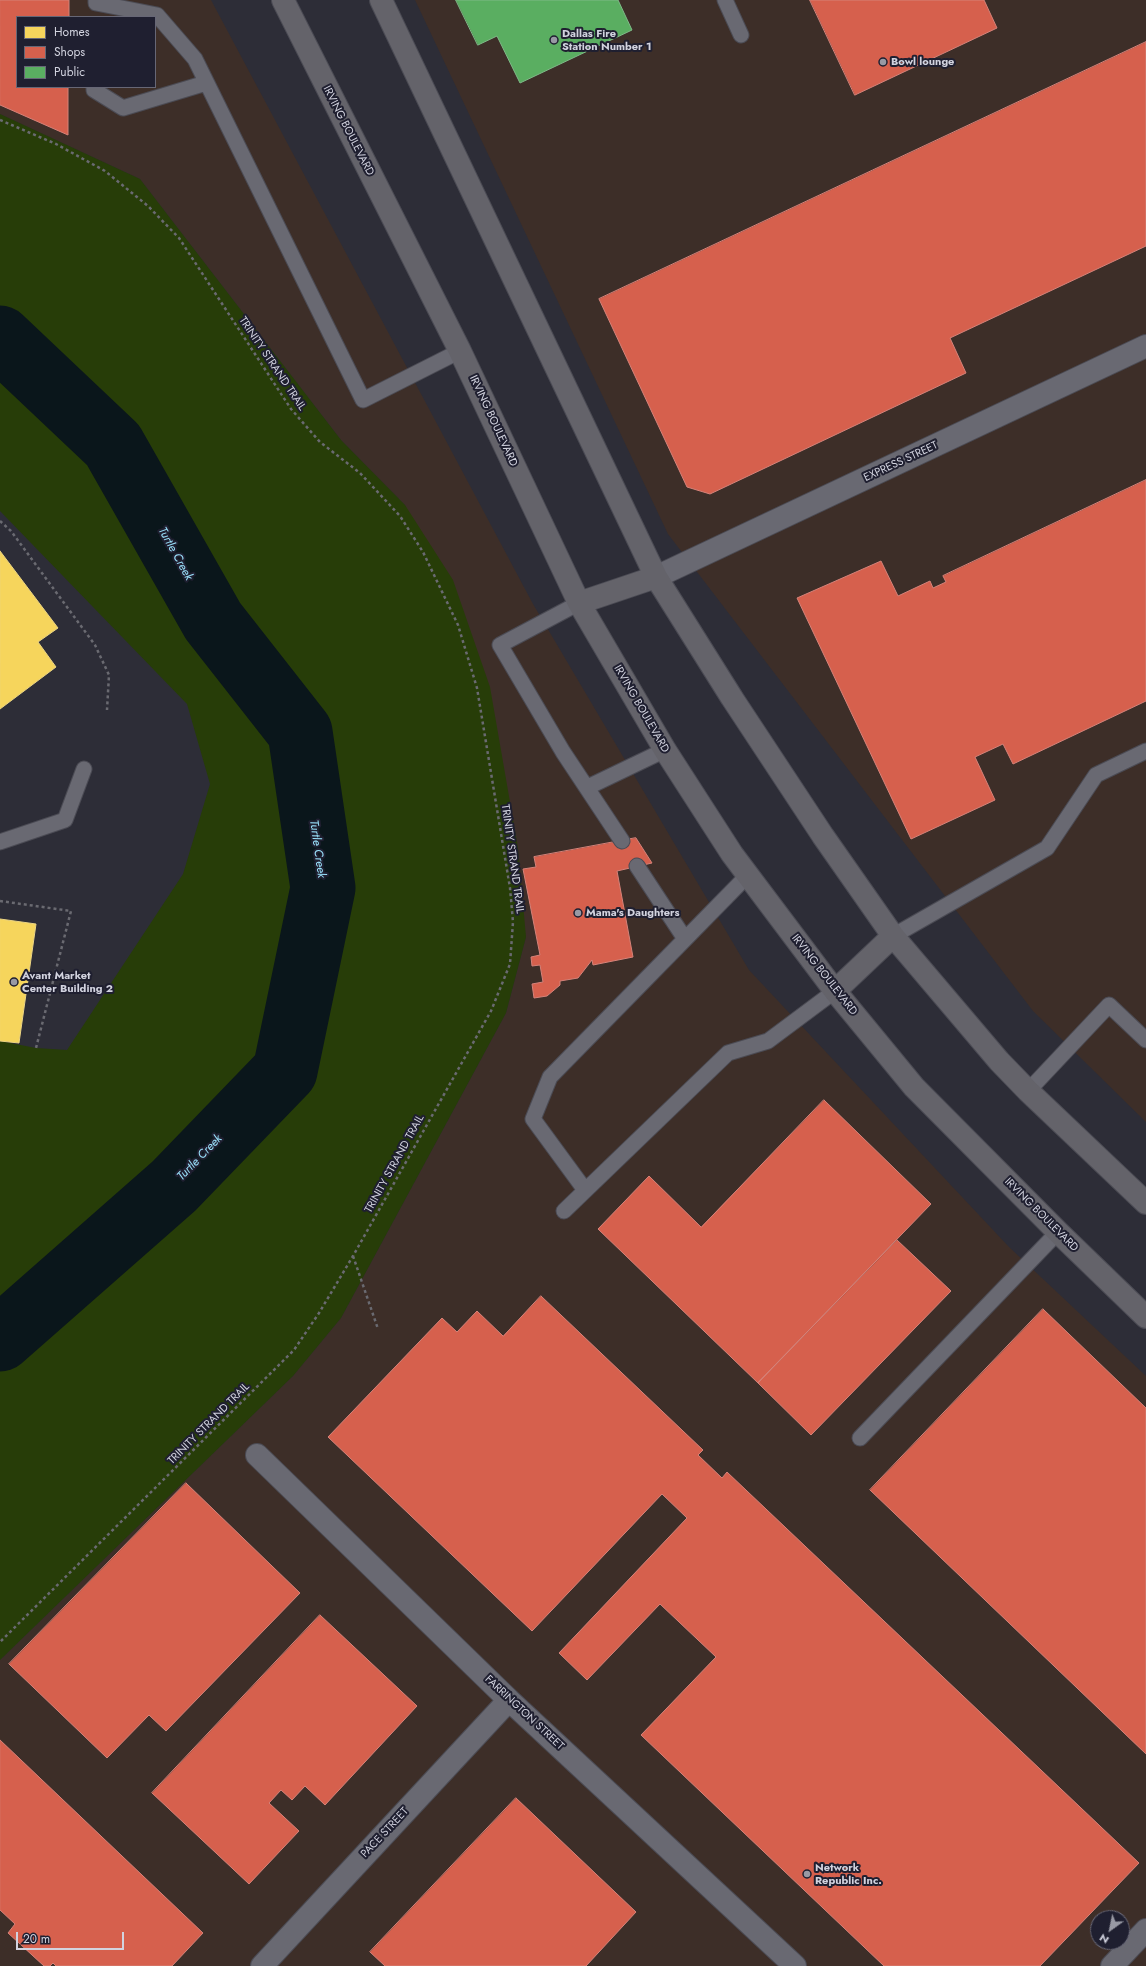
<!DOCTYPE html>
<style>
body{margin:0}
#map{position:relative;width:1146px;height:1966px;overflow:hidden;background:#2d2d37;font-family:Jost,sans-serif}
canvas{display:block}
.legend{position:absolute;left:16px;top:16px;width:140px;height:72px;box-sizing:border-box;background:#1f1f30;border:1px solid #676776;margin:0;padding:5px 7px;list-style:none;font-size:12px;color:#d2d3df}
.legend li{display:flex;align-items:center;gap:8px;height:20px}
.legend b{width:20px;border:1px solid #676776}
.north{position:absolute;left:1090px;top:1910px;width:40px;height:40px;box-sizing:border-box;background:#1f1f30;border:1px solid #676776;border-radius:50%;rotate:213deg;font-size:11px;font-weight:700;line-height:16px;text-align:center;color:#d2d3df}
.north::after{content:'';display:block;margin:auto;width:14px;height:18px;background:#9899a4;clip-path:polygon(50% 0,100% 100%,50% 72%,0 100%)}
.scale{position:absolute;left:16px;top:1932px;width:108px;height:18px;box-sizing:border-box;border:2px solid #d2d3df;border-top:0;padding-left:5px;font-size:12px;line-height:14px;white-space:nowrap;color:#d2d3df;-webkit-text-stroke:3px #1f1f30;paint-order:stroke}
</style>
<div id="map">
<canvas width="1146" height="1966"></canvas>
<ul class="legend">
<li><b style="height:11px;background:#f6d55c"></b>Homes</li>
<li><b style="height:11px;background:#d6604d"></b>Shops</li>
<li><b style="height:11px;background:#5aae61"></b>Public</li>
</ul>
<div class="north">N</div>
<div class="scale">20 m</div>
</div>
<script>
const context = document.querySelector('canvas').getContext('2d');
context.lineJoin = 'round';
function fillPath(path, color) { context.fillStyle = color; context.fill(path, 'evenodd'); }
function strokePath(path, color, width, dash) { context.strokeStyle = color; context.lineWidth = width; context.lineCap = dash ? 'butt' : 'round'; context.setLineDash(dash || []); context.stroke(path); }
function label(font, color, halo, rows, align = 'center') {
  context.font = font + ' Jost,sans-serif'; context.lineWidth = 4; context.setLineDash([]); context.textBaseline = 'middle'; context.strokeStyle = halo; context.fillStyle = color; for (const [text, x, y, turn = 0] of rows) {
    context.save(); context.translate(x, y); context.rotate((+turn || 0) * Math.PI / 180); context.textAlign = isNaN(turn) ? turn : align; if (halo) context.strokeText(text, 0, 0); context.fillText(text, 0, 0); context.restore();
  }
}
fillPath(new Path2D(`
 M 0,0 L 211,0 L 533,604 L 749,970 L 1009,1247 L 1146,1376 L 1146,1966 L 0,1966 L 0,1660 L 293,1376 L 341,1318 L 506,1013 L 526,937 L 405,505 L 341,440 L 140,179 L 0,114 ZM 17,17 L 155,17 L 155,87 L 17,87 ZM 1098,1918 L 1122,1918 L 1122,1942 L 1098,1942 Z
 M 415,0 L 1146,0 L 1146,1122 L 1033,1011 L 668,534 Z`), '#3d2e28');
fillPath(new Path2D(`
 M 0,114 L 140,179 L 341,440 L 405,505 L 453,580 L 490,687 L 518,848 L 526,937 L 506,1013 L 341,1318 L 293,1376 L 0,1660 L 0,1041 L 36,1048 L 67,1050 L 183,874 L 210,784 L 187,704 L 0,511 Z`), '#273d08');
const homes = new Path2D(`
 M 0,551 L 58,628 L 38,642 L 56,667 L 0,709 Z
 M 0,919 L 36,924 L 19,1043 L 0,1041 Z`);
fillPath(homes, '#f6d55c');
strokePath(homes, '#ebd483', 1);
const shops = new Path2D(`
 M 0,0 L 69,0 L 69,17 L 17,17 L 17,87 L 68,87 L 68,135 L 0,105 Z
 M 810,0 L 984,0 L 997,28 L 855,95 Z
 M 1146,42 L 1146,246 L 950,338 L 966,373 L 710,494 L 687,487 L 599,299 Z
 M 1146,480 L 1146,701 L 1013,764 L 1003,744 L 975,757 L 995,800 L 911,839 L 797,598 L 881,561 L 898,596 L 930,581 L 933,588 L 946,582 L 943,576 Z
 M 636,838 L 652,863 L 617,871 L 633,957 L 593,965 L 592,960 L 578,978 L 560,981 L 560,985 L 547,996 L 534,998 L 532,984 L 543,982 L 540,965 L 532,966 L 531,957 L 540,955 L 523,869 L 536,867 L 534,857 Z
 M 824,1100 L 931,1204 L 758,1383 L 598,1229 L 649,1176 L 701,1227 Z
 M 897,1240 L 951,1291 L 811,1435 L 758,1383 Z
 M 541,1296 L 703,1450 L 698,1455 L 722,1478 L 727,1472 L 1139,1863 L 1040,1966 L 884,1966 L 641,1735 L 716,1657 L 660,1604 L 587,1680 L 559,1653 L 687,1518 L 662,1494 L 532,1631 L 328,1437 L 442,1318 L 457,1332 L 477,1311 L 503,1336 Z
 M 1043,1309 L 1146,1408 L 1146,1754 L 870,1490 Z
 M 186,1483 L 300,1593 L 166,1731 L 149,1715 L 107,1758 L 9,1664 Z
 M 320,1615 L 417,1706 L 325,1805 L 305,1786 L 292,1800 L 281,1790 L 269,1803 L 299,1831 L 249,1884 L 152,1793 Z
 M 0,1740 L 203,1933 L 172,1966 L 56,1966 L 53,1963 L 50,1966 L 44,1966 L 8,1933 L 15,1924 L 0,1910 Z
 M 516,1798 L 636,1912 L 586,1966 L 385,1966 L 370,1952 Z`);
fillPath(shops, '#d6604d');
strokePath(shops, '#d58279', 1);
const public = new Path2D(`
 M 456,0 L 618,0 L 632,30 L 520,83 L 497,36 L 478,45 Z`);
fillPath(public, '#5aae61');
strokePath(public, '#7eb987', 1);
strokePath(new Path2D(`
 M 0,338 L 113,445 L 213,621 L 300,732 L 323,888 L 285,1071 L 174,1186 L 0,1339`), '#0a161b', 65);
const lane = new Path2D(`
 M 96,0 L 96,3 L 157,15 L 195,59 L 363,400 L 460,351
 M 725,0 L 741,35
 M 94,87 L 94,90 L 123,108 L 206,83
 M 579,603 L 500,645 L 563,752 L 622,841
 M 588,787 L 665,750
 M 0,842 L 65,820 L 84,769
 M 637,866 L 685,939
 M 893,936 L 1047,848 L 1096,775 L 1146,751
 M 1028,1091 L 1109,1005 L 1146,1040
 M 585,1190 L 533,1119 L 550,1077 L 747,876
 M 564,1211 L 728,1053 L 768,1041 L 835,991
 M 860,1438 L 1058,1232`);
const street = new Path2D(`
 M 656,577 L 1146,346
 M 257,1455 L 509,1700 L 795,1966
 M 262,1966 L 509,1700
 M 1112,1966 L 1146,1930`);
const secondary = new Path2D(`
 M 283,0 L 460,351 L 579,603 L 665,750 L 732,854 L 835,991 L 914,1087 L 1058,1232 L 1146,1317
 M 381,0 L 656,577 L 732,698 L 823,836 L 893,936 L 999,1061 L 1028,1091 L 1146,1203
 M 579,603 L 656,577
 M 835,991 L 893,936`);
strokePath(lane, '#4b4b54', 17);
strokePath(street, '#4b4b54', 24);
strokePath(secondary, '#4b4b54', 24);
strokePath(new Path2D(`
 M 0,120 L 56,144 L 105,171 L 148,206 L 179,238 L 291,409 L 320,442 L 360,473 L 400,516 L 423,552 L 458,625 L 477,688 L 510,888 L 513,922 L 510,964 L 491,1011 L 353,1256 L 319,1313 L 294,1350 L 0,1642
 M 0,521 L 11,531 L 95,645 L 109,675 L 107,710
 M 0,901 L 71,911 L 36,1048
 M 353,1256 L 378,1329`), '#6a6a71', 2.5, [3, 3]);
strokePath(lane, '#696972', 15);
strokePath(street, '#696972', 22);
strokePath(secondary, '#64636a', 22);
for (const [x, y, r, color] of [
 [554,40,4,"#9899a4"],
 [883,62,4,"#9899a4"],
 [578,913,4,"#9899a4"],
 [14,982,4,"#9899a4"],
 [807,1874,4,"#9899a4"]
]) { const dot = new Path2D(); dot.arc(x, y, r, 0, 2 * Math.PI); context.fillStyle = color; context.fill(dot); strokePath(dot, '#1f1f30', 1.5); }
label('bold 11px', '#d2d3df', '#1f1f30', [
 ["Dallas Fire",562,34],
 ["Station Number 1",562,47],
 ["Bowl lounge",891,62],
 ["Mama's Daughters",586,913],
 ["Avant Market",22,976],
 ["Center Building 2",22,989],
 ["Network",815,1868],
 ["Republic Inc.",815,1881]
], 'left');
label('11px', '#d2d3df', '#1f1f30', [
 ["IRVING BOULEVARD",348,131,63],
 ["TRINITY STRAND TRAIL",272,364,56],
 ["IRVING BOULEVARD",493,421,65],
 ["EXPRESS STREET",901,462,-25],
 ["IRVING BOULEVARD",641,709,60],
 ["TRINITY STRAND TRAIL",512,859,82],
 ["IRVING BOULEVARD",824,975,52],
 ["TRINITY STRAND TRAIL",395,1164,-61],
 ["IRVING BOULEVARD",1041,1215,45],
 ["TRINITY STRAND TRAIL",209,1424,-45],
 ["FARRINGTON STREET",524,1713,43],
 ["PACE STREET",385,1833,-47]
]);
label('italic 12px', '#9ae2fc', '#1f1f30', [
 ["Turtle Creek",175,554,61],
 ["Turtle Creek",317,849,82],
 ["Turtle Creek",200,1158,-46]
]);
</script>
